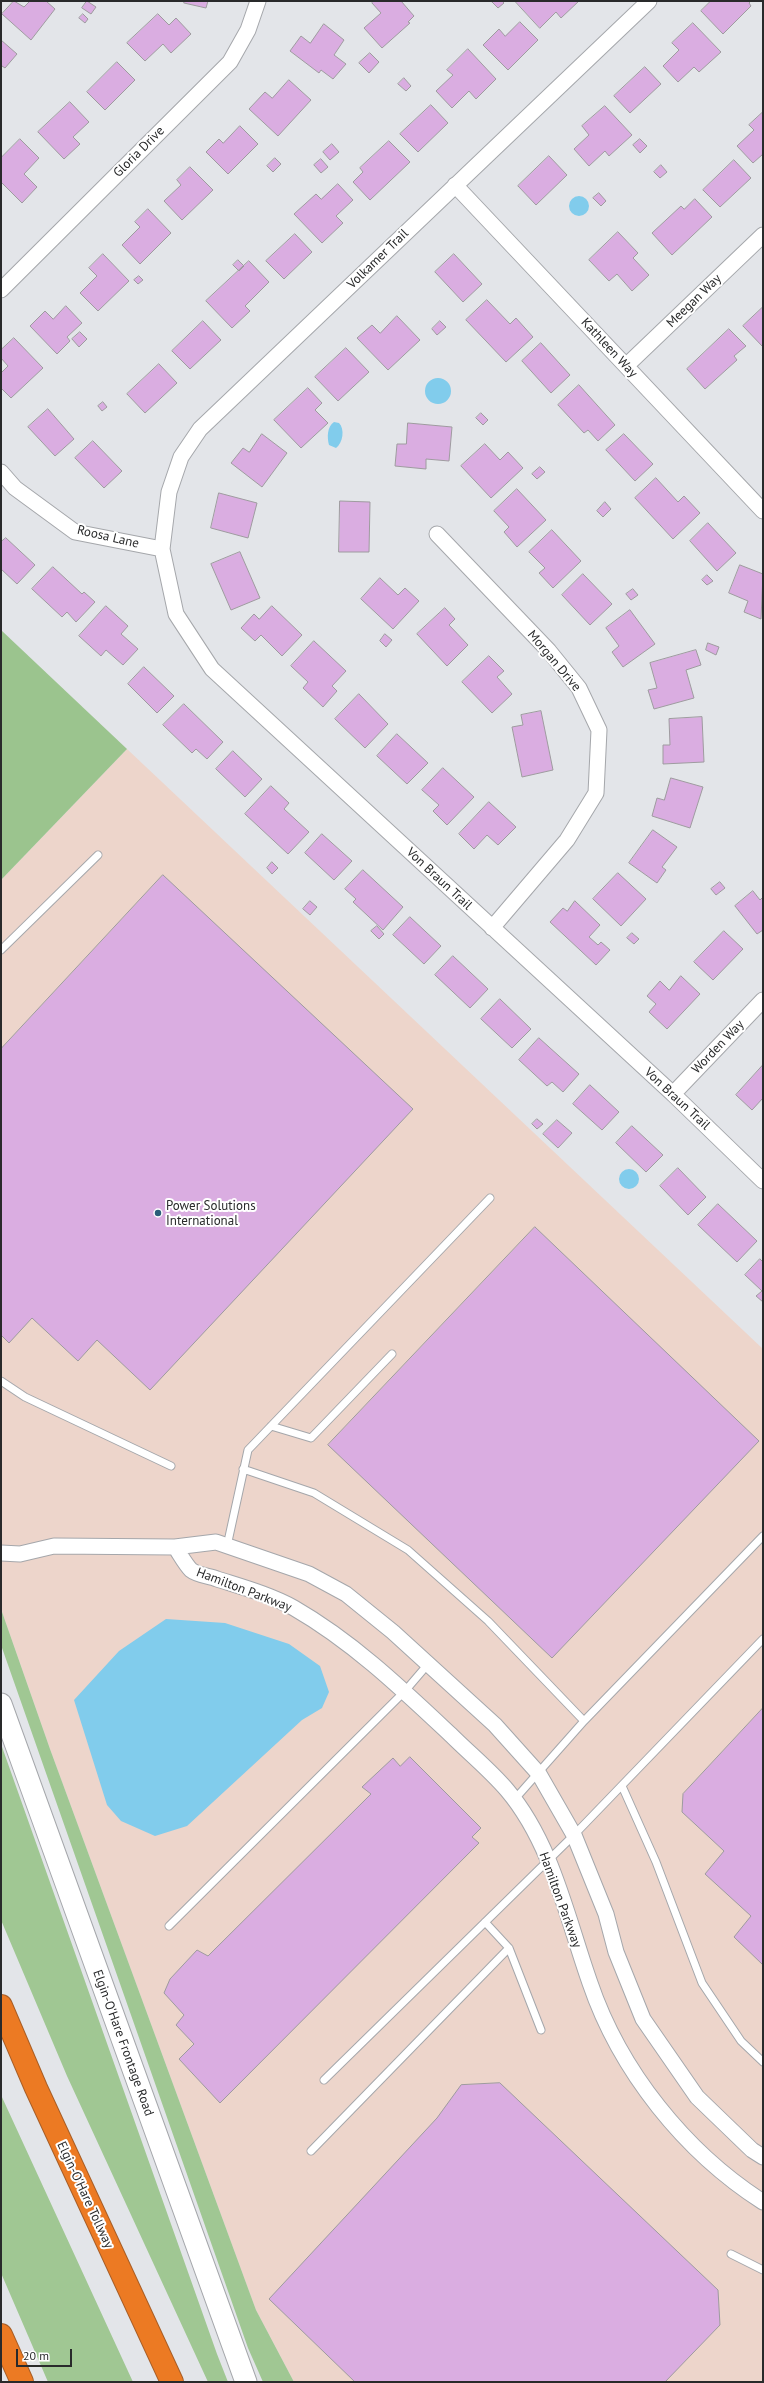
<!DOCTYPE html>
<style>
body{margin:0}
#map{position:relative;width:764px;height:2383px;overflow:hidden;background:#e3e5e9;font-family:"PT Sans",sans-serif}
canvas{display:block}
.frame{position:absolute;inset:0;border:2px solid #292a2b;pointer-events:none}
.scale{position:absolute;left:16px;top:2349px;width:56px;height:18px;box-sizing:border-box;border:2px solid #292a2b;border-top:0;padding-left:5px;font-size:12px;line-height:14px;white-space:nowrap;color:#292a2b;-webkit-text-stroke:3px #fff;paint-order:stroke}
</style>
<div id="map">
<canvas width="764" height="2383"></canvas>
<div class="frame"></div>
<div class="scale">20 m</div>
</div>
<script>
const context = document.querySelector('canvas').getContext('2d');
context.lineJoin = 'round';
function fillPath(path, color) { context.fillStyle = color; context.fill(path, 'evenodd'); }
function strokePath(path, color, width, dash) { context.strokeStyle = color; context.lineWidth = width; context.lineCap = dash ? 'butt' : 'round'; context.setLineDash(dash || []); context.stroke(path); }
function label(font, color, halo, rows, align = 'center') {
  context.font = font + ' "PT Sans",sans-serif'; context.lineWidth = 4; context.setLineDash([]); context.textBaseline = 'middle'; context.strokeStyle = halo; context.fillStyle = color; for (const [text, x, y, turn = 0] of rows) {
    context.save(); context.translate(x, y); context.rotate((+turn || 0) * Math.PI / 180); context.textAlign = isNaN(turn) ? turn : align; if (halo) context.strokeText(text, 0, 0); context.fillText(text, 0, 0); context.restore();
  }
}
fillPath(new Path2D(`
 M 127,749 L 763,1349 L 763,2382 L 294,2382 L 256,2310 L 50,1749 L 1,1609 L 1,880 Z`), '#edd5cb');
fillPath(new Path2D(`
 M 1,1609 L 50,1749 L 256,2310 L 294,2382 L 263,2382 L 248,2348 L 1,1645 Z
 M 1,1744 L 217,2354 L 228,2382 L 208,2382 L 67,2076 L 1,1920 Z
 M 1,2095 L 133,2382 L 48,2382 L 1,2273 Z`), '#a0c793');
fillPath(new Path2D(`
 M 1,630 L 127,749 L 1,880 Z`), '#9bc48e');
fillPath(new Path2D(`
 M569 206a10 10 0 1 1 20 0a10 10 0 1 1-20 0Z
 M425 391a13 13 0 1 1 26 0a13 13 0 1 1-26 0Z
 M 334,422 L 339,423 C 345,429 343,443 336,448 L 329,445 C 327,437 327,427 334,422 Z
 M619 1179a10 10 0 1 1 20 0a10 10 0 1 1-20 0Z
 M 166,1619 L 225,1623 L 289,1644 L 320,1666 L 329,1692 L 322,1708 L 302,1720 L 187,1826 L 155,1836 L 121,1821 L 107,1805 L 74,1700 L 119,1651 Z`), '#81ccec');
const building = new Path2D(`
 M 14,1 L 24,7 L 30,1 L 46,1 L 55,9 L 31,40 L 2,14 Z
 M 87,1 L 96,7 L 91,14 L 82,8 Z
 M 185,1 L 208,1 L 206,8 L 184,3 Z
 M 374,1 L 401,1 L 414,16 L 408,22 L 410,23 L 382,48 L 364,28 L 381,13 L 372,3 Z
 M 493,1 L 502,1 L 504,3 L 498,8 L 492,2 Z
 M 515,1 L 579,1 L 561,18 L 556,12 L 540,28 Z
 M 711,1 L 751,1 L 749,3 L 751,6 L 723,34 L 701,11 Z
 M 83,14 L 88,19 L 85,23 L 79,18 Z
 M 158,14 L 169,25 L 176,18 L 191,34 L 171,53 L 163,44 L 145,61 L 127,43 Z
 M 520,22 L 538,40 L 508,70 L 483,45 L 499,29 L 505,36 Z
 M 693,23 L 721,52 L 699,72 L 694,67 L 678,82 L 663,66 L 679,50 L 672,43 Z
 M 324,24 L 344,40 L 334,55 L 346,64 L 333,79 L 321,70 L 319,73 L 290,51 L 301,36 L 310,43 Z
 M 1,40 L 17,54 L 5,68 L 2,66 L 1,67 Z
 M 468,49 L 496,79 L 476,99 L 469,91 L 452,108 L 436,91 L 453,75 L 447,70 Z
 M 370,53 L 379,62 L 369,73 L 359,63 Z
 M 117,62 L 135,80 L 105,110 L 87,92 Z
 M 645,67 L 661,84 L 630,113 L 614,96 Z
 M 404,78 L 411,86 L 406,91 L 398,84 Z
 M 289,80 L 311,100 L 278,136 L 249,109 L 265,92 L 272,98 Z
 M 70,102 L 89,122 L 73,137 L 80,144 L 64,159 L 38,132 Z
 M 431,105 L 448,123 L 418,152 L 400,134 Z
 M 605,106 L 632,135 L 609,156 L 605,151 L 589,166 L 574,149 L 589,135 L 582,126 Z
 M 763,112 L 763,154 L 753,163 L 737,146 L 754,130 L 749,125 Z
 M 240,126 L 258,144 L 228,174 L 206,152 L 219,139 L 223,143 Z
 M 20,139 L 39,158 L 24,174 L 37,187 L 22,203 L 1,182 L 1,158 Z
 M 640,139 L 647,146 L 640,153 L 633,145 Z
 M 389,141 L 410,162 L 370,200 L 353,182 L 363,172 L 360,168 Z
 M 332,144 L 339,152 L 330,160 L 323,152 Z
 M 549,156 L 567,175 L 536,205 L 518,186 Z
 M 275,158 L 281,164 L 273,172 L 267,166 Z
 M 321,159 L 328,167 L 321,173 L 314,165 Z
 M 734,160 L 751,178 L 720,207 L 703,190 Z
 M 661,165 L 667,172 L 660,178 L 654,172 Z
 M 190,167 L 213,190 L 182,220 L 164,201 L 181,185 L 177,180 Z
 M 338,184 L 353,200 L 336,216 L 343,223 L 322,243 L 294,214 L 316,194 L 321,199 Z
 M 599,193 L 606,201 L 601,206 L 593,198 Z
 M 695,199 L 712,217 L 672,255 L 652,233 L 681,206 L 684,209 Z
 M 148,209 L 171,233 L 140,264 L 122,245 L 140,227 L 135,222 Z
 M 618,232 L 638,253 L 633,258 L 649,275 L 632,291 L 617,274 L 609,281 L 589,260 Z
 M 295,234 L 312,252 L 284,279 L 266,261 Z
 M 103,254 L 129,281 L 98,311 L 80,293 L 97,276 L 89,268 Z
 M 454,254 L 482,284 L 463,302 L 435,272 Z
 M 238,260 L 244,266 L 239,271 L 233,265 Z
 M 249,261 L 269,282 L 245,306 L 250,311 L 232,328 L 206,301 Z
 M 139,276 L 143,280 L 138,284 L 134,280 Z
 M 487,300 L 510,324 L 516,318 L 533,337 L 506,362 L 466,320 Z
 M 66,306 L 82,323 L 67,337 L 70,341 L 57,354 L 30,326 L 45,311 L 53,319 Z
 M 763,307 L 763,347 L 743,326 Z
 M 397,316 L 420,340 L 388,370 L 357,338 L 372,325 L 380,333 Z
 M 203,321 L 221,340 L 190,369 L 172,351 Z
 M 440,321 L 446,327 L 437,335 L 432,329 Z
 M 729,329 L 746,346 L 734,356 L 737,360 L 705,389 L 687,369 Z
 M 80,332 L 87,339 L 79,347 L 72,339 Z
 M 14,338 L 43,368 L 11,398 L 1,388 L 1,373 L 8,366 L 1,358 L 1,350 Z
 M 541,343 L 570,375 L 551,393 L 522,361 Z
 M 346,348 L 369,372 L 338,401 L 315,377 Z
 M 159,364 L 177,383 L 145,413 L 127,394 Z
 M 579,385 L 615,425 L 598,441 L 588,430 L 584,433 L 558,405 Z
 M 308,388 L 322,403 L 315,410 L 328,423 L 301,448 L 274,420 Z
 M 103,402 L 107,407 L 102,411 L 98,406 Z
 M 48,409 L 74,439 L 55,456 L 28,427 Z
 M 481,413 L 488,420 L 483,425 L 476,418 Z
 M 408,423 L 452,427 L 449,461 L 426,459 L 426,469 L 395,466 L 397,444 L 406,444 Z
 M 262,434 L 287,453 L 262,487 L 231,463 L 243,448 L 249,452 Z
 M 624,434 L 653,464 L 635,481 L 606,450 Z
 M 93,441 L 122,471 L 104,488 L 75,458 Z
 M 485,444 L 500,460 L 508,452 L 523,468 L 491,498 L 461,466 Z
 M 540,467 L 545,472 L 537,479 L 532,474 Z
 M 656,478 L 678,502 L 684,496 L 700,513 L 673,539 L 635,498 Z
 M 517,489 L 546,520 L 517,547 L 504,532 L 509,527 L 494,511 Z
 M 219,493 L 257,503 L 248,538 L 211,528 Z
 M 340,501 L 370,502 L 369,552 L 339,552 Z
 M 605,502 L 611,509 L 603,517 L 597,511 Z
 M 708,523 L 736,553 L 717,571 L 690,541 Z
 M 552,530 L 581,561 L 553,588 L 539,573 L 545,568 L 529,552 Z
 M 6,538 L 35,565 L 17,584 L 1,569 L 1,542 Z
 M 240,552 L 260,598 L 231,610 L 211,564 Z
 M 740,565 L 763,574 L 761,619 L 744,612 L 748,601 L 729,593 Z
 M 53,567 L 82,594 L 84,592 L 95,602 L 76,622 L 67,612 L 62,617 L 32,589 Z
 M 583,574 L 612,604 L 590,625 L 562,595 Z
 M 707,575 L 713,581 L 707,585 L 702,580 Z
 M 380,578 L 398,595 L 405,588 L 419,601 L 393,629 L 361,599 Z
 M 633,589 L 638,595 L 631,600 L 626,594 Z
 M 106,606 L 128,626 L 121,634 L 138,649 L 123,665 L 106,650 L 101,656 L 79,636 Z
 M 272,606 L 302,635 L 282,656 L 261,635 L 255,641 L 241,628 L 254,614 L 259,619 Z
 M 445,608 L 455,619 L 449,625 L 468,645 L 447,666 L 417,634 Z
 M 630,610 L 655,644 L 623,667 L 612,652 L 619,646 L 606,628 Z
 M 385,634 L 392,640 L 386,647 L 380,641 Z
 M 314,641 L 346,671 L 332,686 L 337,691 L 323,707 L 303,688 L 308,682 L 291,666 Z
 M 708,643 L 719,647 L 716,655 L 706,650 Z
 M 696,650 L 701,665 L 686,670 L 694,698 L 654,709 L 648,690 L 657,688 L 650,663 Z
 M 489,656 L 504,671 L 497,677 L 512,694 L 492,713 L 462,682 Z
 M 144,667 L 174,696 L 157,713 L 128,684 Z
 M 359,694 L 388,724 L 365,748 L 335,719 Z
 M 184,704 L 223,742 L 207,759 L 196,749 L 192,753 L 163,725 Z
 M 541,711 L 553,770 L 522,777 L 512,727 L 523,725 L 521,715 Z
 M 702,717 L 704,762 L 663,764 L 663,745 L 670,745 L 669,719 Z
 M 397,734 L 428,763 L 407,784 L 377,756 Z
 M 233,751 L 262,779 L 245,797 L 216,769 Z
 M 443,768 L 474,797 L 447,825 L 433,811 L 439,805 L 422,790 Z
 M 671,778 L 703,787 L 690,828 L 652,816 L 657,798 L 664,800 Z
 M 271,786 L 289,803 L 284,809 L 309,832 L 288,854 L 245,814 Z
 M 489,802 L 516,827 L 498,845 L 487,835 L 474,849 L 459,834 Z
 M 653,830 L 677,847 L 662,867 L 666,870 L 657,883 L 629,863 Z
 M 322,834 L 352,861 L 334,880 L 305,853 Z
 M 272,862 L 278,868 L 272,874 L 267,868 Z
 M 363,870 L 403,907 L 383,930 L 353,902 L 356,899 L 345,889 Z
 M 618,873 L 646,899 L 621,926 L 593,899 Z
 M 163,875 L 413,1109 L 150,1390 L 97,1340 L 78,1361 L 32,1318 L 9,1343 L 1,1335 L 1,1049 Z
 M 720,882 L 725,888 L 716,895 L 711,889 Z
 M 753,891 L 760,900 L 763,897 L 763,930 L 757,934 L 735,906 Z
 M 310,901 L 317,907 L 310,915 L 303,909 Z
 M 575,901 L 600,925 L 589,937 L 598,945 L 601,942 L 610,950 L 596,965 L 550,922 L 563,908 L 567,911 Z
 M 410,917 L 441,946 L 424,964 L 393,935 Z
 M 377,926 L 384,934 L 379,939 L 371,931 Z
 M 724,931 L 743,949 L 713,980 L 694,962 Z
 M 632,933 L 639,939 L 634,944 L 627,938 Z
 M 453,956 L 488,989 L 470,1008 L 435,975 Z
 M 681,976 L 700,994 L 667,1029 L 649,1012 L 656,1004 L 647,996 L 660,981 L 669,990 Z
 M 500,999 L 531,1029 L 512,1048 L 481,1019 Z
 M 539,1038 L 579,1074 L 563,1092 L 552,1082 L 547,1086 L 519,1060 Z
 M 763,1065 L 763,1098 L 752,1110 L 736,1095 Z
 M 590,1085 L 619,1112 L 602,1130 L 573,1104 Z
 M 537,1119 L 543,1124 L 537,1129 L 532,1124 Z
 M 557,1120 L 572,1133 L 558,1148 L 543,1134 Z
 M 632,1126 L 663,1155 L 646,1172 L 616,1143 Z
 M 678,1168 L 706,1197 L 688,1215 L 660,1186 Z
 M 718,1204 L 757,1241 L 737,1262 L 698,1225 Z
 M 535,1227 L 759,1441 L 552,1658 L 328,1445 Z
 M 760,1259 L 763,1262 L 763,1302 L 756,1296 L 762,1291 L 745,1275 Z
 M 763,1708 L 763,1965 L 734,1937 L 751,1916 L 705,1874 L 724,1851 L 682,1812 L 683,1794 Z
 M 410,1757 L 481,1828 L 472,1837 L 479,1843 L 220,2103 L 179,2059 L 194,2044 L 176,2025 L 184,2015 L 164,1993 L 170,1979 L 197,1950 L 208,1956 L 371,1794 L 362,1787 L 393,1758 L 400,1766 Z
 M 500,2083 L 718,2290 L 720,2325 L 665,2382 L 355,2382 L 269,2299 L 437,2118 L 461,2085 Z`);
fillPath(building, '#daade1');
strokePath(building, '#9e9b9f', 1);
const service = new Path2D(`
 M 1,950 L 98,855
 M 1,1381 L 25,1397 L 171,1466
 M 271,1426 L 311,1438 L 392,1354
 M 243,1469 L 314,1493 L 408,1550 L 488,1621 L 584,1721 L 763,1536
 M 227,1546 L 248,1450 L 490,1198
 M 622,1786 L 656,1862 L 702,1983 L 741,2041 L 763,2062
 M 514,1800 L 584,1721
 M 485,1922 L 509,1948 L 541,2030
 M 169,1926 L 405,1691 L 429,1663
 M 324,2080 L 574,1835 L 763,1639
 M 311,2151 L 509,1948
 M 731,2254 L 763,2270`);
const minor = new Path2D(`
 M 649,1 L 200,429 L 181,457 L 169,492 L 162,549 L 176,614 L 212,669 L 673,1094 L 763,1181
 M 455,185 L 763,511
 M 1,290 L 230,62 L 248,30 L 258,1
 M 626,366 L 763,235
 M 1,472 L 15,488 L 75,532 L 162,549
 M 437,534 L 549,651 L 579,688 L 599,730 L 596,793 L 567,840 L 492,928
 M 673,1094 L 763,1000
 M 175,1547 C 180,1554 185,1564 191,1570 C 197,1575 209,1576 217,1579 C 242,1587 271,1595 294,1608 C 353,1642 402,1689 451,1735 C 469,1753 490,1770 507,1790 C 552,1843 567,1918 590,1983 C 620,2071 685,2152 763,2202
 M 1,1553 L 20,1554 L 54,1546 L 175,1547 L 216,1542 L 309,1574 L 346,1594 L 393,1632 L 495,1725 L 539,1774 L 574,1835 L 606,1914 L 616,1952 L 643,2019 L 697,2097 L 752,2150 L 763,2157`);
const secondary = new Path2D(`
 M 1,1704 L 246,2382`);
const motorway = new Path2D(`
 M 1,2006 L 36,2088 L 172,2382
 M 1,2335 L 22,2382`);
strokePath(service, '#a5a7ab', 9);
strokePath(minor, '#a5a7ab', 17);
strokePath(secondary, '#a5a7ab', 23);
strokePath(motorway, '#a85e26', 24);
strokePath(service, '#fff', 7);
strokePath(minor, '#fff', 15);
strokePath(secondary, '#fff', 21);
strokePath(motorway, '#ec7a23', 22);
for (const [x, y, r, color] of [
 [158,1213,4,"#295d79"]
]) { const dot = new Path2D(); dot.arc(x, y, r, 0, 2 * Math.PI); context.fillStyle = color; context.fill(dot); strokePath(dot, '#fff', 1.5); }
label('13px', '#292a2b', '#fff', [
 ["Gloria Drive",139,152,-45],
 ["Volkamer Trail",378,259,-44],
 ["Meegan Way",694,301,-44],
 ["Kathleen Way",609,348,47],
 ["Roosa Lane",108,537,13],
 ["Morgan Drive",554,661,50],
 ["Von Braun Trail",439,879,43],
 ["Worden Way",718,1047,-46],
 ["Von Braun Trail",677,1099,43],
 ["Hamilton Parkway",244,1590,21],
 ["Hamilton Parkway",560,1900,70],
 ["Elgin-O'Hare Frontage Road",123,2043,70],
 ["Elgin-O'Hare Tollway",85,2195,65]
]);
label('13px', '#292a2b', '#fff', [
 ["Power Solutions",166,1206],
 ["International",166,1221]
], 'left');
</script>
